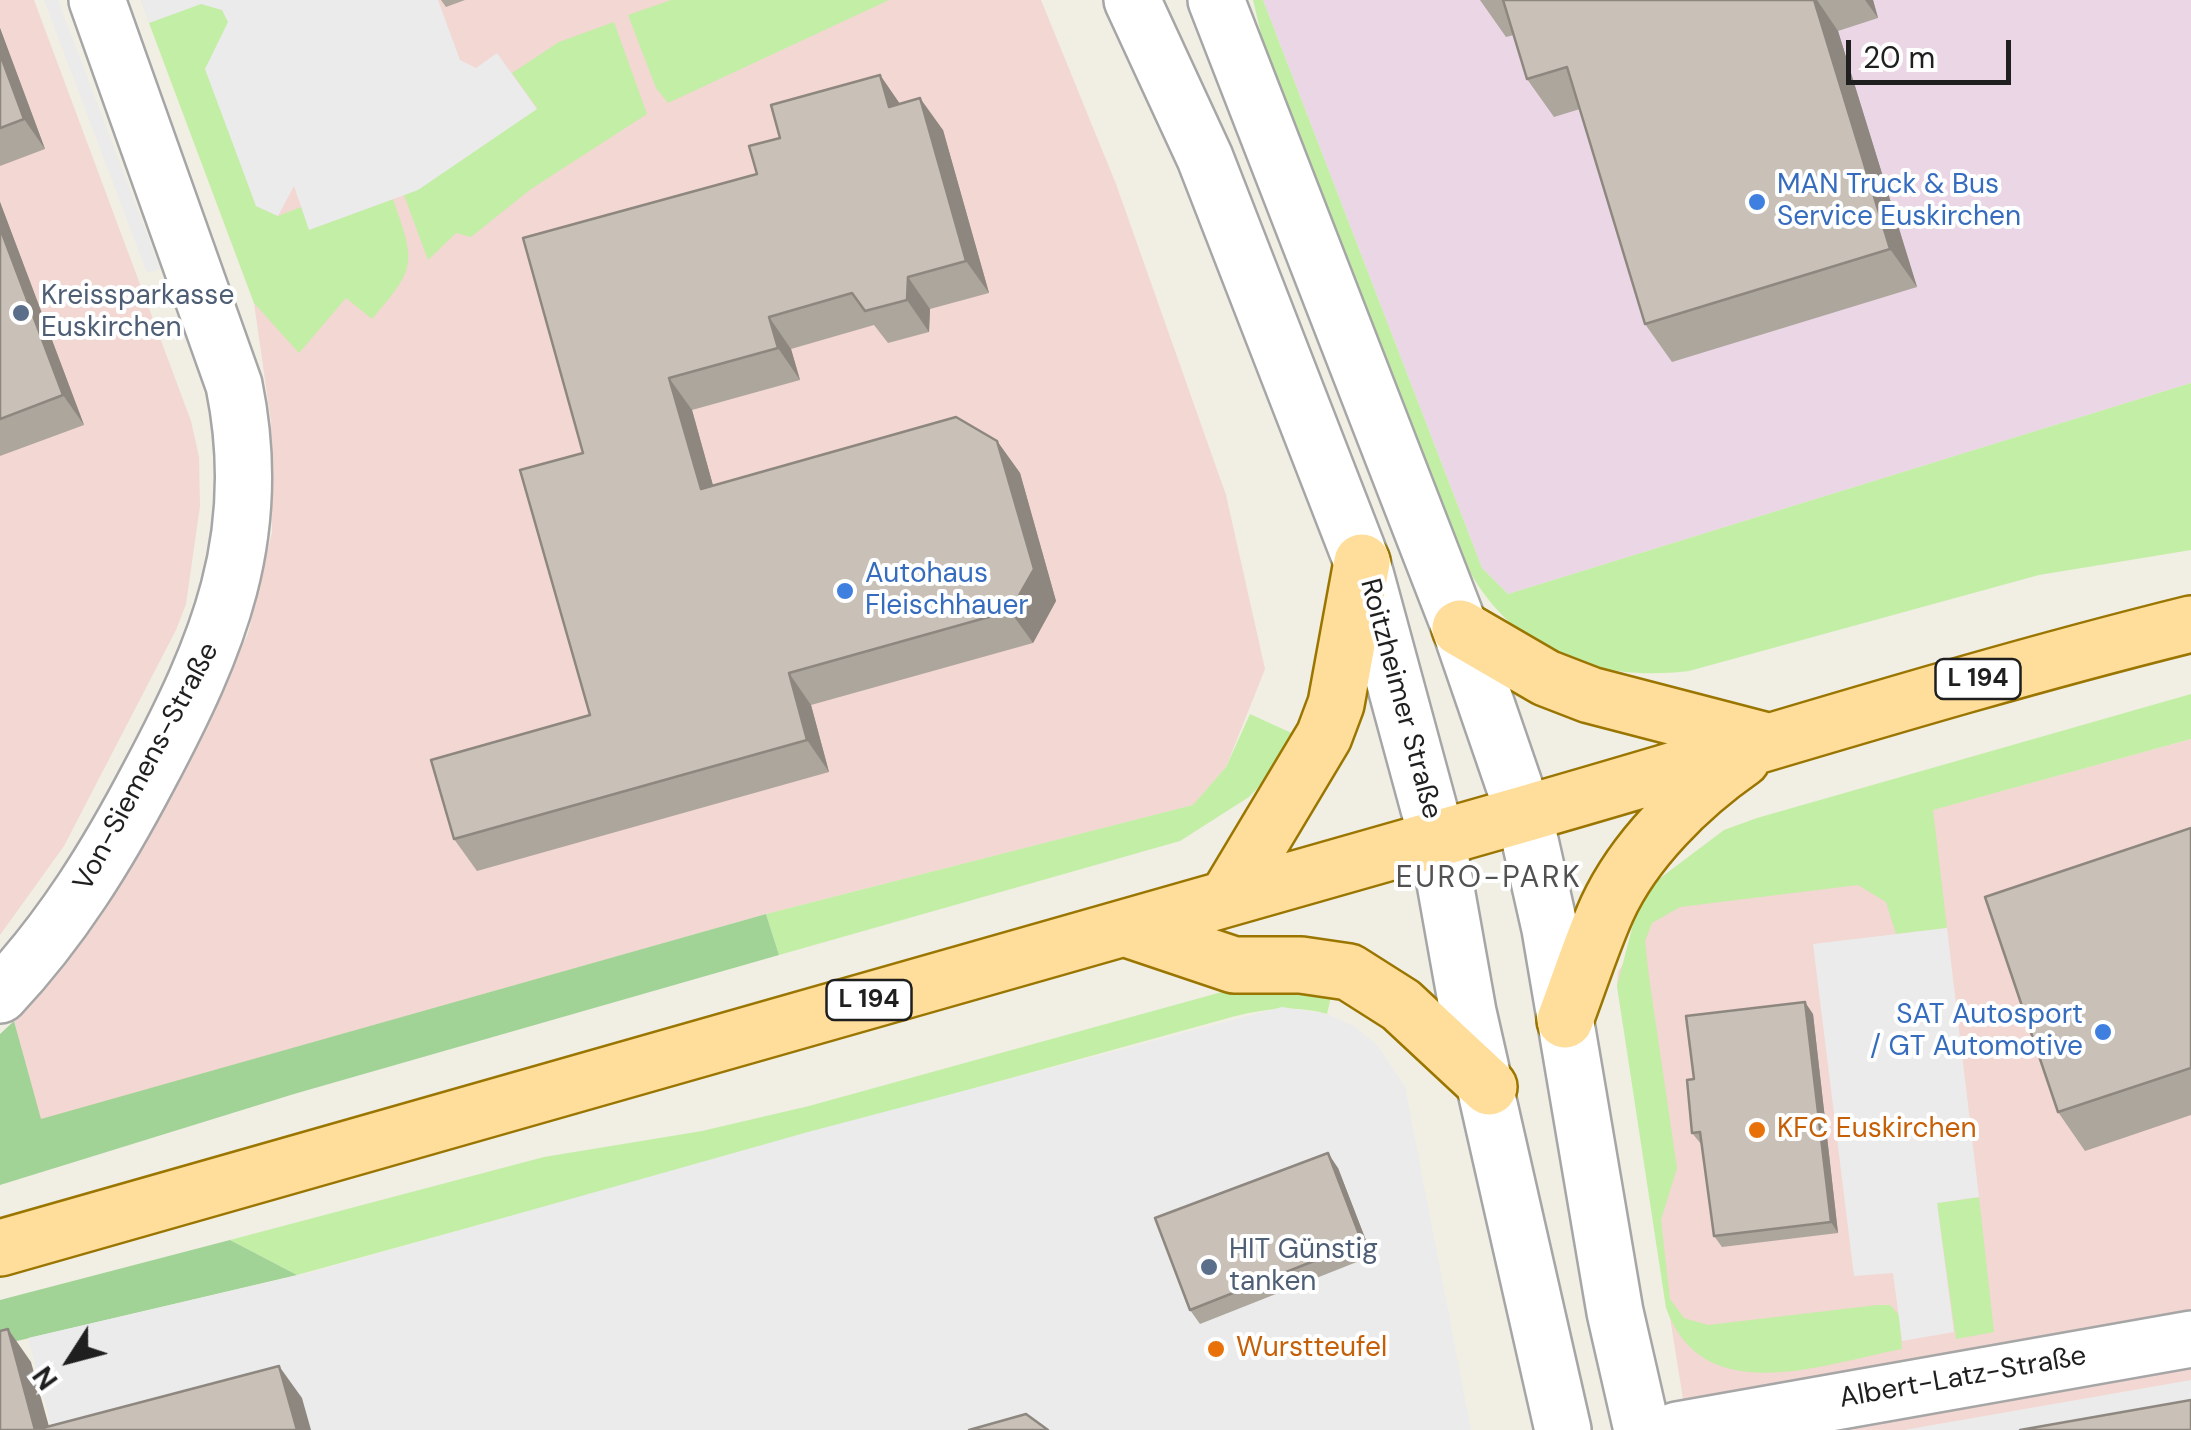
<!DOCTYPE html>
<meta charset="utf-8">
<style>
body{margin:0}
#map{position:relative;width:2191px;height:1430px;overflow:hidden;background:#f1eee4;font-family:"DM Sans",sans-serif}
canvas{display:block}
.north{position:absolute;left:20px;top:1310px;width:100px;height:100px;-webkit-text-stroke:8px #fff;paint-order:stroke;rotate:234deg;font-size:28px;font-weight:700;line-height:40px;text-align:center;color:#1f1f1f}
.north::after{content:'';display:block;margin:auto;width:35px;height:45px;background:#1f1f1f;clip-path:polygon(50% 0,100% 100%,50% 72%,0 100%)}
.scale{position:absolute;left:1846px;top:40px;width:165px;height:45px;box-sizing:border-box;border:5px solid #1f1f1f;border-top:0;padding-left:12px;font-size:30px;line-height:35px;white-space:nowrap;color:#1f1f1f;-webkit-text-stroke:8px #fff;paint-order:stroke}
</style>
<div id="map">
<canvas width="2191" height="1430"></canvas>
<div class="north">N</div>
<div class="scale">20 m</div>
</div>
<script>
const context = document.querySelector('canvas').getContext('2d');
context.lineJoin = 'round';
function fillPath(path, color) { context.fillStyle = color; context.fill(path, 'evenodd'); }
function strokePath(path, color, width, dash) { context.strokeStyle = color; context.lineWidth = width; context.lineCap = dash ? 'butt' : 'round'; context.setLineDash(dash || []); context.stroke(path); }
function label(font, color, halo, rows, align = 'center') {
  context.font = font + ' "DM Sans",sans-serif'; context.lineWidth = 8; context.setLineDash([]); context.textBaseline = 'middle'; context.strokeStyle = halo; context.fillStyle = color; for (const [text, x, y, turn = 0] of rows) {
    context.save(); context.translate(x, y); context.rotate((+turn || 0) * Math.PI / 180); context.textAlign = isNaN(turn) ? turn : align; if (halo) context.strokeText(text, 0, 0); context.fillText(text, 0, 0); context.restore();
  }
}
fillPath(new Path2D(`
 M 0,0 L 34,0 L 191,421 L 199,457 L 200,506 L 186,604 L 176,630 L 64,846 L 0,935 Z
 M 141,0 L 1041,0 L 1116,184 L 1226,495 L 1265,669 L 1226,767 L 1194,805 L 766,914 L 40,1120 L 14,1021 L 92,924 L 214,701 L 248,634 L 272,532 L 271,422 L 254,303 Z
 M 2191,739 L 2191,1430 L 1688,1430 L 1617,986 L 1618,972 L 1659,908 L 1932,810 Z`), '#f3d7d2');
fillPath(new Path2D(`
 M 1263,0 L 2191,0 L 2191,383 L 1508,594 L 1482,568 Z`), '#ead6e4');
fillPath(new Path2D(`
 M 671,0 L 889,0 L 668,103 L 656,88 L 628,15 Z
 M 1253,0 L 1263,0 L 1482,568 L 1508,594 L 2191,383 L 2191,550 L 2039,575 L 1689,671 C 1595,682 1514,653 1467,567 L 1262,38 Z
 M 201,3 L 222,10 L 229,22 L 219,103 L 256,206 L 278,216 L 301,207 L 310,229 L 393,199 C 415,263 418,266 372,319 L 346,298 L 299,353 L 254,303 L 149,23 Z
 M 614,22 L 647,114 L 531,189 L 471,237 L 456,233 L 428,260 L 404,195 L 537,108 L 512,73 L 559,42 Z
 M 2191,694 L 2191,739 L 1933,810 L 1947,928 L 1896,934 L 1886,902 L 1858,885 L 1680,907 L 1652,923 L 1645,941 L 1649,977 L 1677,1168 L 1661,1220 L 1670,1299 L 1684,1318 L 1708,1325 L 1877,1305 L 1890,1305 L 1899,1315 L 1902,1349 C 1822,1364 1703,1411 1666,1308 L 1617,986 L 1636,913 L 1635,897 L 1724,830 L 1757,818 Z
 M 1250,714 L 1298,736 L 1283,761 L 1249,797 L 1180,841 L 779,955 L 766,914 L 1193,805 L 1226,767 Z
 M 1229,990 L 1332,992 L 1327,1014 C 1295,1005 1264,1009 1232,1017 L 297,1275 L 230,1240 L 544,1157 L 702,1131 L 809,1106 Z
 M 1979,1197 L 1994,1332 L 1956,1339 L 1937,1203 Z`), '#c3eea6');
fillPath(new Path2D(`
 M 766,914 L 779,955 L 294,1094 L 0,1185 L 0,1034 L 14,1021 L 41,1119 Z
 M 230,1240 L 297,1275 L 0,1345 L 0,1300 Z`), '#a2d396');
fillPath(new Path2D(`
 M 44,0 L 58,0 L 160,269 L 147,273 Z
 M 141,0 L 438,0 L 460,60 L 476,68 L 497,53 L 537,109 L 418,190 L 309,230 L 294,186 L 278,216 L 256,206 L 205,69 L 228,22 L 222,10 L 201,4 L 149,23 Z
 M 1947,928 L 1979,1197 L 1937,1203 L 1954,1332 L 1902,1341 L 1893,1273 L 1854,1276 L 1813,944 Z
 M 1282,1007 L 1327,1014 L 1355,1027 L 1377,1045 L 1405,1087 L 1471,1430 L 52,1430 L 28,1338 L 312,1272 L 808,1132 Z
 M 2191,1380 L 2191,1424 L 2157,1430 L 1904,1430 Z`), '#ebebeb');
const minor = new Path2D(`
 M 1132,0 L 1205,158 L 1362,562 L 1437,838 L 1468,1012 L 1563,1430
 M 1216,0 L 1460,628 L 1524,814 L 1550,929 L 1615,1312 L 1642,1430
 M 0,995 C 62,929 107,856 149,776 C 218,646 265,536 234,385 L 97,0
 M 1677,1430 L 2191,1339`);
const major = new Path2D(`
 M 1460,628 L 1546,678 L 1590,695 L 1767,741
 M 1227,898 L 1324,736 L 1336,704 L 1362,562
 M 1127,929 L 1234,965 L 1301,965 L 1349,972 L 1401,1005 L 1489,1087
 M 1565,1020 C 1579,983 1591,945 1607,909 C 1634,850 1689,796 1742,759
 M 0,1248 C 511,1104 1021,958 1531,812 C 1751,749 1969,679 2191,624`);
strokePath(minor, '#a6a6a6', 60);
strokePath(major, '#9a7600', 60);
strokePath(minor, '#fff', 55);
strokePath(major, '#ffdd9b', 55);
fillPath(new Path2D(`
 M 441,0 L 465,0 L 446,7 Z
 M 1480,0 L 1873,0 L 1878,18 L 1838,31 L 1917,287 L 1672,362 L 1645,324 L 1580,109 L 1554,117 L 1527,79 L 1514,35 L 1506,37 Z
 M 0,28 L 45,149 L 0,166 Z
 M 880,75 L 900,104 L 943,130 L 989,293 L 930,309 L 929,332 L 888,343 L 874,325 L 791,349 L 800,380 L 692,410 L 713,486 L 997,441 L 1020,473 L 1056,601 L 1033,643 L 811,705 L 829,772 L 477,871 L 454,839 L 590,715 L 583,453 L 780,138 Z
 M 0,202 L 84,425 L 0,456 Z
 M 2191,828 L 2191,1115 L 2085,1151 L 2058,1112 Z
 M 1813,1014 L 1838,1233 L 1722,1247 L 1714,1236 L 1701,1144 L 1692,1133 L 1694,1079 Z
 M 1338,1168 L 1372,1256 L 1200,1324 L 1190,1310 Z`), '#ada69d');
fillPath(new Path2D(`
 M 1814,0 L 1817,0 L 1838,31 L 1917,287 L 1890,249 Z
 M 1865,0 L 1873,0 L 1878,18 Z
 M 0,28 L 45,149 L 24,119 L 0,54 Z
 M 880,75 L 902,107 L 889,107 Z
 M 920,98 L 943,130 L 989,293 L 966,261 Z
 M 0,202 L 84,425 L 63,395 L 0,228 Z
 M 908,277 L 930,309 L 929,332 L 907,300 Z
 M 769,317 L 791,349 L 800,380 L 778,348 Z
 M 669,378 L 692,410 L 723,521 L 701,489 Z
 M 997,441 L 1020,473 L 1056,601 L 1033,643 L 1010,611 Z
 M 789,673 L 811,705 L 829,772 L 807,740 Z
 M 1805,1002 L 1813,1014 L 1838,1233 L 1831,1222 Z
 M 1328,1153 L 1338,1168 L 1372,1256 L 1362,1242 Z
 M 8,1329 L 31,1362 L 50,1430 L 35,1430 Z
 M 279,1366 L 302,1398 L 311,1430 L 297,1430 Z`), '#8d8780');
const building = new Path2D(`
 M 1503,0 L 1814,0 L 1890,249 L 1645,324 L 1567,67 L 1527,79 Z
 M 0,54 L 24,119 L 0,128 Z
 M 880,75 L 889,107 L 920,98 L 966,261 L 908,277 L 907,300 L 865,311 L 852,293 L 769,317 L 778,348 L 669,378 L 701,489 L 956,417 L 997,441 L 1034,569 L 1010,611 L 789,673 L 807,740 L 454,839 L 431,760 L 590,715 L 520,470 L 583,453 L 523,238 L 757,174 L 749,146 L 780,138 L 771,105 Z
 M 0,228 L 63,395 L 0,419 Z
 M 2191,828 L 2191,1068 L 2058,1112 L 1985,897 Z
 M 1805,1002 L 1831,1222 L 1714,1236 L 1700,1132 L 1692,1133 L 1687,1080 L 1694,1079 L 1686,1016 Z
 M 1328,1153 L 1362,1242 L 1190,1310 L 1155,1218 Z
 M 8,1329 L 35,1430 L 279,1366 L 297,1430 L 0,1430 L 0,1331 Z
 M 2191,1400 L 2191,1430 L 2020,1430 Z
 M 1026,1414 L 1048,1430 L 969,1430 Z`);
fillPath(building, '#c9c1b7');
strokePath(building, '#8d8780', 2.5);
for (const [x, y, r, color] of [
 [1757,202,10,"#3f7fe0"],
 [21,313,10,"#5c6f8a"],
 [845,591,10,"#3f7fe0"],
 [2103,1032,10,"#3f7fe0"],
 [1757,1130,10,"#e8710a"],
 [1209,1267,10,"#5c6f8a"],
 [1216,1349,10,"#e8710a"]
]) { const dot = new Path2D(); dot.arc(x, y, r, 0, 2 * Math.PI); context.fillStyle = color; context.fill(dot); strokePath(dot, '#fff', 4); }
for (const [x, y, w] of [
 [1978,679,85],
 [869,1000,85]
]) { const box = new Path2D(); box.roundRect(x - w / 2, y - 20, w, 40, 8); context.fillStyle = '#fff'; context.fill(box); strokePath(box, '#1f1f1f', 2.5); }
label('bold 25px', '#1f1f1f', null, [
 ["L 194",1978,679],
 ["L 194",869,1000]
]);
label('28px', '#366cbe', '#fff', [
 ["MAN Truck & Bus",1777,186],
 ["Service Euskirchen",1777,218],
 ["Autohaus",865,575],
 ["Fleischhauer",865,607],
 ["SAT Autosport",2083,1016,"right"],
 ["/ GT Automotive",2083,1048,"right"]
], 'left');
label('28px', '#4e5e75', '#fff', [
 ["Kreissparkasse",41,297],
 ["Euskirchen",41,329],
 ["HIT Günstig",1229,1251],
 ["tanken",1229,1283]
], 'left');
label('28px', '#1f1f1f', '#fff', [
 ["Roitzheimer Straße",1400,699,75],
 ["Von-Siemens-Straße",147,767,-62],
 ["Albert-Latz-Straße",1963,1378,-10]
]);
label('28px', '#c56008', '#fff', [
 ["KFC Euskirchen",1777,1130],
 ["Wurstteufel",1236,1349]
], 'left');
context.letterSpacing = '2.5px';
label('30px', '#525252', '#fff', [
 ["EURO-PARK",1489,879]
]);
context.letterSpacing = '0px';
</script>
